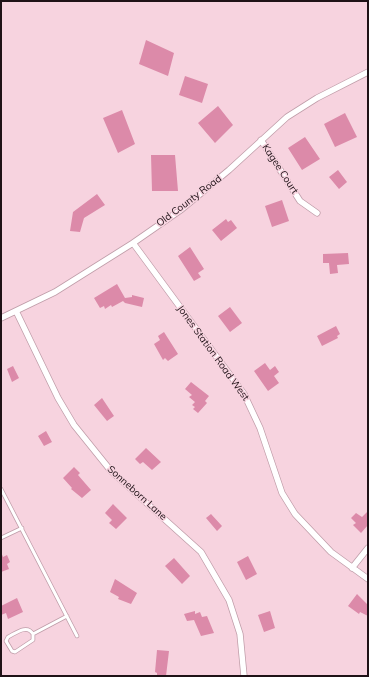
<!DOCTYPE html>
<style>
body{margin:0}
#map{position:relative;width:369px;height:677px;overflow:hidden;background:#f7d3df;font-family:Mulish,sans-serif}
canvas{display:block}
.frame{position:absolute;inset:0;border:2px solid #1f1217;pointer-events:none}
</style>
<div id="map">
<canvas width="369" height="677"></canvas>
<div class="frame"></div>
</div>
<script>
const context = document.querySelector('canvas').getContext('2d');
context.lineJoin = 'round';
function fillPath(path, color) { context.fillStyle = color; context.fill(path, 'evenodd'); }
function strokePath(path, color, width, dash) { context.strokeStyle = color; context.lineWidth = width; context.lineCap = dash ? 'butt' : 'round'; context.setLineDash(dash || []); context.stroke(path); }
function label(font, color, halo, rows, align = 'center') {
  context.font = font + ' Mulish,sans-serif'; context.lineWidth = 3; context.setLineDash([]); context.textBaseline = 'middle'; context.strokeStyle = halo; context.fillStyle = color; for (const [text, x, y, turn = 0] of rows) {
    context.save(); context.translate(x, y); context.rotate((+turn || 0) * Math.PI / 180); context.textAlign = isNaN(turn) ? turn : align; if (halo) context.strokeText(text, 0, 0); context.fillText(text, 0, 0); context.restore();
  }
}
fillPath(new Path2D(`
 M 146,40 L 174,53 L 168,76 L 139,64 Z
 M 185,76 L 208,84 L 202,103 L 179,95 Z
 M 218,106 L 233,125 L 215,143 L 198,123 Z
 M 122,110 L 135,144 L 118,153 L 103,118 Z
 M 345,113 L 357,137 L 335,147 L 324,124 Z
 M 305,137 L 320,159 L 302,170 L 288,148 Z
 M 151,155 L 175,155 L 178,191 L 152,191 Z
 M 338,170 L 347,182 L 339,189 L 329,177 Z
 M 97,194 L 105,205 L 84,218 L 80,232 L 70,231 L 73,212 Z
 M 282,200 L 289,221 L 272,227 L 265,206 Z
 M 226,219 L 228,222 L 231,220 L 237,228 L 221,241 L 212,230 Z
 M 190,247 L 204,269 L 198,273 L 201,277 L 194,281 L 178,256 Z
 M 348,253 L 349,264 L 337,265 L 338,273 L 330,274 L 329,263 L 323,263 L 323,254 Z
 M 117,284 L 125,298 L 132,297 L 132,295 L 144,298 L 142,307 L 125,303 L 123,301 L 112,307 L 111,305 L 105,309 L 104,306 L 100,308 L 94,298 Z
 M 230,307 L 242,323 L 230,332 L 218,316 Z
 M 336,326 L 340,334 L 337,336 L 338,338 L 322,346 L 317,336 Z
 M 164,332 L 178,354 L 168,361 L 165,358 L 163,360 L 154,344 L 160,340 L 158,336 Z
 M 265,363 L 270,370 L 275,366 L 279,372 L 274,376 L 279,383 L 268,391 L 254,371 Z
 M 13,366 L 19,378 L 12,382 L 7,369 Z
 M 191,382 L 209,396 L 205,401 L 207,403 L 198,413 L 193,409 L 195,407 L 192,405 L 195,402 L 189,397 L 192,395 L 185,389 Z
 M 102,398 L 114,416 L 107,421 L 94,405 Z
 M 46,431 L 52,442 L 44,446 L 38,436 Z
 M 146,448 L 161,462 L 152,470 L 143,462 L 140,464 L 135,459 Z
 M 74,467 L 80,473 L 78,475 L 91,490 L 82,498 L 71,489 L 72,488 L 63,478 Z
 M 113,504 L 127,518 L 116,529 L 109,523 L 112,520 L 105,513 Z
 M 368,511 L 368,525 L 361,533 L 353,525 L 356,523 L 351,518 L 356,513 L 362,517 Z
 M 211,514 L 222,526 L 217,531 L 206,518 Z
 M 1,552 L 3,557 L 7,555 L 10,562 L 7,564 L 9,569 L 1,572 Z
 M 248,556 L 257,574 L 246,580 L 237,562 Z
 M 174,558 L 190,576 L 182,584 L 165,566 Z
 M 115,579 L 137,593 L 131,604 L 118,599 L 119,597 L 110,592 Z
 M 357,594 L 368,605 L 368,616 L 360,612 L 359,614 L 348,606 Z
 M 17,598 L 23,612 L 8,619 L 6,613 L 1,615 L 1,606 Z
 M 195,611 L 195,614 L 200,612 L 202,617 L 207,616 L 214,633 L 201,636 L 194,620 L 187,621 L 184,614 Z
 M 270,611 L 275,628 L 264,632 L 258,615 Z
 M 157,650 L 169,651 L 166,676 L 157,676 L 157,673 L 155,672 Z`), '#dc8aa9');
const service = new Path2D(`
 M 1,489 L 77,636
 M 1,538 L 22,528
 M 33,634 C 27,624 16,633 8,637 L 6,641 L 12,651 L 15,652 L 33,640 L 33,634 L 67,616`);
const minor = new Path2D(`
 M 261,140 L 300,201 L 317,213
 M 133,243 L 244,394 L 260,428 L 282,493 L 295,514 L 331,552 L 368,579
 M 16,311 L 58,398 L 74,425 L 111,471 L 201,552 L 229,600 L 240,634 L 244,676
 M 1,318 L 55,292 L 133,243 L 182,209 L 229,170 L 287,117 L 317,98 L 368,72
 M 352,568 L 368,548`);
strokePath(service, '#bf9ca8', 4.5);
strokePath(minor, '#bf9ca8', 7);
strokePath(service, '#fff', 3);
strokePath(minor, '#fff', 5.5);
label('10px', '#1f1217', '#f7d3df', [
 ["Kagee Court",280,169,57],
 ["Old County Road",189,201,-37],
 ["Jones Station Road West",213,353,54],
 ["Sonneborn Lane",137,493,42]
]);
</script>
